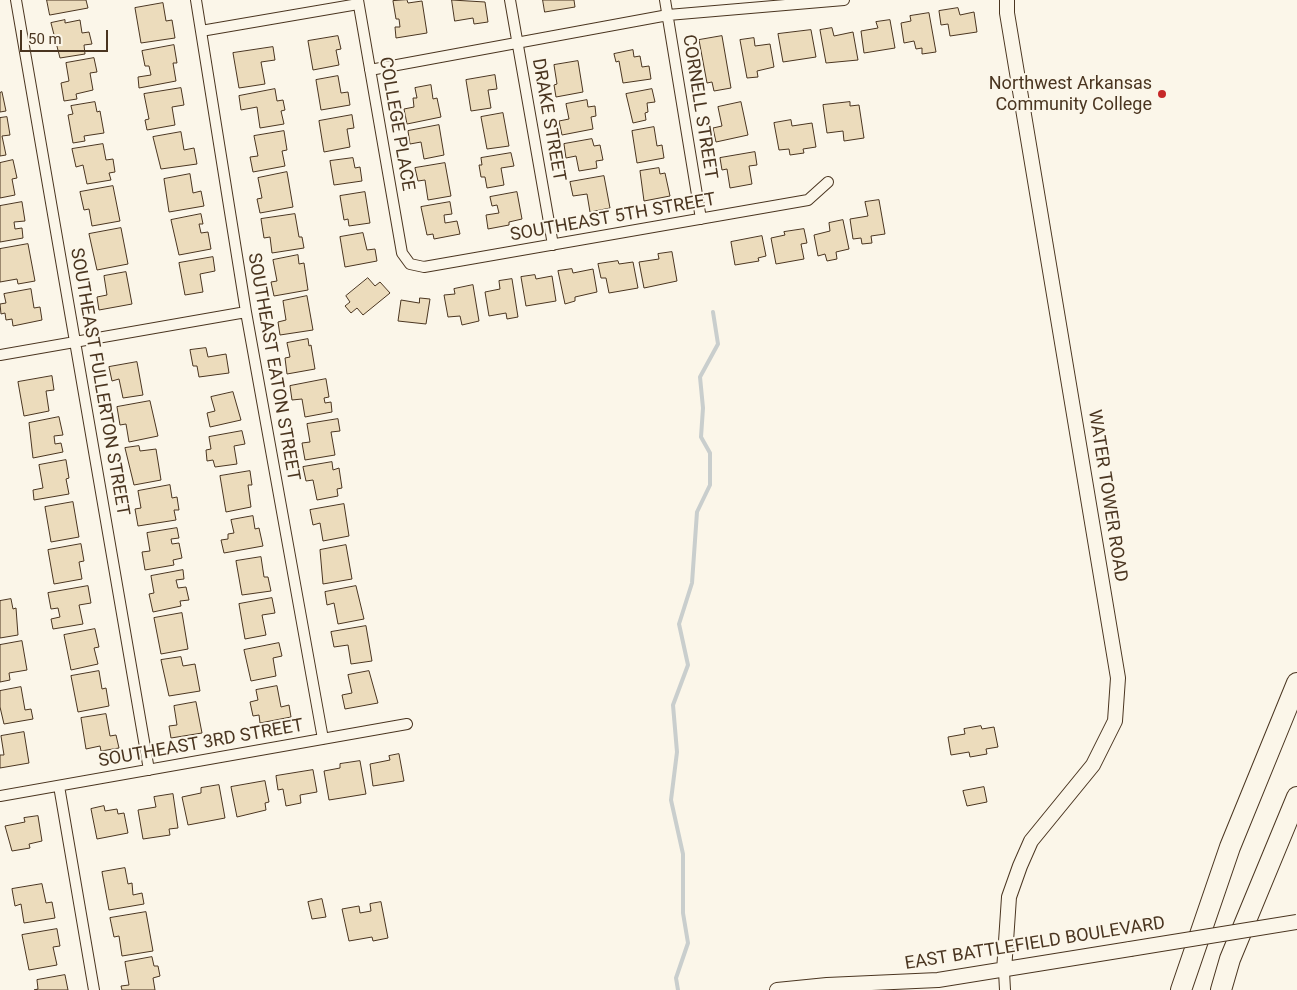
<!DOCTYPE html>
<style>
body{margin:0}
#map{position:relative;width:1297px;height:990px;overflow:hidden;background:#fbf6e9;font-family:Roboto,sans-serif}
canvas{display:block}
.scale{position:absolute;left:20px;top:30px;width:88px;height:22px;box-sizing:border-box;border:2px solid #4a3520;border-top:0;padding-left:6px;font-size:15px;line-height:18px;white-space:nowrap;color:#4a3520;-webkit-text-stroke:4px #fbf6e9;paint-order:stroke}
</style>
<div id="map">
<canvas width="1297" height="990"></canvas>
<div class="scale">50 m</div>
</div>
<script>
const context = document.querySelector('canvas').getContext('2d');
context.lineJoin = 'round';
function strokePath(path, color, width, dash) { context.strokeStyle = color; context.lineWidth = width; context.lineCap = dash ? 'butt' : 'round'; context.setLineDash(dash || []); context.stroke(path); }
function fillPath(path, color) { context.fillStyle = color; context.fill(path, 'evenodd'); }
function label(font, color, halo, rows, align = 'center') {
  context.font = font + ' Roboto,sans-serif'; context.lineWidth = 4; context.setLineDash([]); context.textBaseline = 'middle'; context.strokeStyle = halo; context.fillStyle = color; for (const [text, x, y, turn = 0] of rows) {
    context.save(); context.translate(x, y); context.rotate((+turn || 0) * Math.PI / 180); context.textAlign = isNaN(turn) ? turn : align; if (halo) context.strokeText(text, 0, 0); context.fillText(text, 0, 0); context.restore();
  }
}
strokePath(new Path2D(`
 M 678,990 L 676,978 L 688,943 L 683,913 L 683,854 L 671,800 L 677,752 L 673,705 L 688,665 L 679,624 L 692,583 L 697,512 L 710,485 L 710,453 L 701,437 L 703,408 L 700,377 L 718,344 L 713,312`), '#c9cecd', 4);
const building = new Path2D(`
 M 47,0 L 86,0 L 88,8 L 50,15 Z
 M 407,0 L 408,3 L 422,1 L 427,33 L 396,38 L 395,27 L 400,27 L 399,19 L 396,19 L 393,1 Z
 M 452,0 L 485,2 L 488,22 L 474,24 L 473,18 L 455,21 Z
 M 543,0 L 574,0 L 575,7 L 545,12 Z
 M 163,3 L 166,21 L 172,20 L 175,38 L 141,43 L 135,8 Z
 M 958,8 L 960,15 L 974,12 L 977,32 L 950,36 L 948,24 L 941,25 L 939,11 Z
 M 929,13 L 936,52 L 922,54 L 922,48 L 916,49 L 914,41 L 904,43 L 901,23 L 911,21 L 910,16 Z
 M 65,20 L 65,23 L 80,20 L 82,33 L 89,32 L 92,44 L 84,45 L 85,54 L 60,58 L 51,23 Z
 M 890,20 L 895,48 L 864,53 L 861,31 L 878,28 L 876,22 Z
 M 832,28 L 834,36 L 853,32 L 858,60 L 826,63 L 820,30 Z
 M 811,30 L 816,57 L 783,62 L 778,34 Z
 M 338,36 L 341,49 L 336,50 L 339,65 L 313,70 L 308,41 Z
 M 722,36 L 731,88 L 714,91 L 712,82 L 707,83 L 699,40 Z
 M 754,38 L 755,46 L 770,44 L 774,67 L 757,71 L 758,77 L 747,78 L 740,40 Z
 M 174,45 L 177,63 L 173,63 L 176,81 L 139,88 L 138,77 L 151,75 L 149,66 L 145,66 L 142,51 Z
 M 273,47 L 275,60 L 261,62 L 265,84 L 239,88 L 233,53 Z
 M 633,50 L 634,57 L 640,56 L 642,67 L 649,66 L 651,79 L 623,83 L 619,61 L 616,62 L 614,54 Z
 M 94,58 L 97,72 L 90,73 L 93,90 L 76,94 L 77,99 L 64,101 L 61,83 L 69,81 L 66,63 Z
 M 578,61 L 583,92 L 556,97 L 554,85 L 557,84 L 554,65 Z
 M 495,75 L 497,89 L 488,90 L 491,108 L 471,111 L 466,80 Z
 M 338,76 L 341,93 L 348,92 L 350,105 L 321,110 L 316,80 Z
 M 431,85 L 433,99 L 437,98 L 441,117 L 407,124 L 404,109 L 414,107 L 413,98 L 417,98 L 415,88 Z
 M 181,88 L 184,105 L 172,107 L 175,125 L 147,130 L 145,120 L 149,119 L 144,94 Z
 M 275,89 L 277,101 L 283,100 L 285,110 L 281,111 L 284,124 L 260,128 L 257,107 L 241,110 L 239,96 Z
 M 652,89 L 655,102 L 647,103 L 648,112 L 645,113 L 646,120 L 633,123 L 626,94 Z
 M 2,92 L 6,111 L 0,112 L 0,93 Z
 M 587,100 L 588,107 L 595,106 L 596,116 L 591,117 L 593,129 L 562,135 L 559,121 L 569,119 L 566,104 Z
 M 95,102 L 97,112 L 100,111 L 104,133 L 84,136 L 85,141 L 73,143 L 68,115 L 73,114 L 71,106 Z
 M 741,102 L 748,135 L 716,142 L 713,128 L 722,126 L 718,107 Z
 M 850,102 L 850,106 L 859,105 L 864,138 L 844,141 L 843,131 L 827,133 L 823,105 Z
 M 503,113 L 509,146 L 487,149 L 481,117 Z
 M 352,115 L 354,128 L 347,129 L 350,147 L 324,152 L 319,121 Z
 M 7,117 L 10,135 L 2,136 L 6,155 L 0,156 L 0,118 Z
 M 791,120 L 792,126 L 812,123 L 816,147 L 803,149 L 804,153 L 790,155 L 789,149 L 779,150 L 774,123 Z
 M 439,125 L 444,155 L 424,159 L 421,142 L 410,144 L 408,131 Z
 M 654,127 L 657,146 L 662,145 L 664,158 L 637,163 L 632,131 Z
 M 284,131 L 287,150 L 282,151 L 285,166 L 253,172 L 250,157 L 258,156 L 254,136 Z
 M 181,132 L 184,150 L 194,148 L 197,164 L 161,169 L 153,137 Z
 M 592,139 L 594,146 L 600,145 L 603,160 L 596,161 L 597,168 L 579,171 L 576,156 L 566,158 L 564,144 Z
 M 103,144 L 106,160 L 113,159 L 115,172 L 109,173 L 111,180 L 87,184 L 83,165 L 76,167 L 72,149 Z
 M 755,152 L 757,165 L 749,166 L 752,184 L 730,188 L 727,169 L 722,170 L 720,158 Z
 M 511,153 L 514,166 L 501,168 L 504,185 L 487,188 L 485,177 L 481,177 L 479,165 L 482,165 L 481,158 Z
 M 353,158 L 355,168 L 360,167 L 362,181 L 334,185 L 330,161 Z
 M 13,160 L 17,178 L 12,179 L 15,195 L 0,198 L 0,163 Z
 M 445,163 L 451,196 L 428,200 L 425,180 L 418,181 L 415,168 Z
 M 659,168 L 660,174 L 665,173 L 670,196 L 644,201 L 640,171 Z
 M 287,172 L 293,207 L 260,213 L 257,199 L 262,198 L 258,178 Z
 M 190,174 L 193,193 L 201,191 L 204,206 L 169,212 L 164,179 Z
 M 604,176 L 610,208 L 590,212 L 587,194 L 573,196 L 570,182 Z
 M 113,186 L 120,221 L 92,226 L 89,209 L 84,210 L 80,192 Z
 M 365,192 L 370,223 L 349,226 L 348,219 L 344,220 L 340,196 Z
 M 517,192 L 522,219 L 509,222 L 509,225 L 488,229 L 486,215 L 499,213 L 497,205 L 492,206 L 490,197 Z
 M 879,200 L 885,234 L 871,236 L 872,243 L 862,244 L 861,238 L 853,239 L 850,219 L 868,216 L 865,202 Z
 M 22,202 L 25,221 L 14,222 L 15,229 L 22,228 L 23,238 L 0,242 L 0,206 Z
 M 450,202 L 452,214 L 444,215 L 445,223 L 457,221 L 460,234 L 434,239 L 433,234 L 427,235 L 421,207 Z
 M 201,214 L 203,224 L 199,224 L 201,233 L 208,232 L 211,249 L 179,255 L 171,220 Z
 M 295,214 L 299,237 L 302,237 L 304,248 L 272,253 L 270,237 L 264,238 L 261,219 Z
 M 843,220 L 849,249 L 836,252 L 837,259 L 827,261 L 825,254 L 818,256 L 814,235 L 830,231 L 829,223 Z
 M 121,228 L 128,264 L 97,270 L 89,234 Z
 M 804,229 L 807,243 L 801,244 L 804,259 L 776,264 L 771,238 L 785,235 L 784,232 Z
 M 363,233 L 367,250 L 375,249 L 377,261 L 345,267 L 340,237 Z
 M 762,236 L 766,256 L 758,258 L 759,261 L 735,265 L 731,242 Z
 M 28,244 L 35,281 L 18,284 L 17,279 L 0,282 L 0,249 Z
 M 672,252 L 677,281 L 644,288 L 639,262 L 659,259 L 658,254 Z
 M 298,255 L 299,264 L 304,263 L 308,290 L 274,296 L 271,282 L 277,281 L 273,260 Z
 M 213,257 L 215,271 L 200,274 L 203,292 L 185,295 L 179,263 Z
 M 618,261 L 619,264 L 633,262 L 638,288 L 609,293 L 606,278 L 601,278 L 598,264 Z
 M 572,269 L 573,273 L 593,269 L 597,292 L 575,297 L 575,301 L 565,304 L 558,271 Z
 M 126,272 L 132,304 L 99,310 L 97,297 L 107,295 L 104,276 Z
 M 535,275 L 536,279 L 552,276 L 556,301 L 526,306 L 521,277 Z
 M 368,278 L 375,286 L 380,282 L 390,293 L 363,315 L 357,308 L 351,313 L 345,306 L 350,302 L 346,296 Z
 M 512,279 L 518,317 L 507,319 L 506,313 L 489,316 L 485,292 L 500,289 L 499,281 Z
 M 473,285 L 479,321 L 462,325 L 460,316 L 448,317 L 444,295 L 455,294 L 454,289 Z
 M 31,289 L 34,308 L 40,307 L 42,320 L 13,326 L 12,319 L 6,320 L 5,313 L 1,314 L 0,304 L 6,303 L 4,294 Z
 M 307,296 L 313,330 L 280,335 L 278,322 L 286,320 L 283,301 Z
 M 420,298 L 430,299 L 426,324 L 398,321 L 401,300 L 419,303 Z
 M 308,339 L 309,346 L 311,345 L 315,369 L 287,374 L 285,358 L 290,357 L 287,343 Z
 M 206,348 L 208,357 L 226,354 L 229,373 L 199,377 L 197,366 L 193,366 L 190,350 Z
 M 137,362 L 143,395 L 123,398 L 119,379 L 112,381 L 109,367 Z
 M 52,376 L 54,390 L 46,391 L 49,411 L 24,416 L 18,382 Z
 M 326,379 L 329,397 L 324,398 L 325,403 L 331,402 L 332,412 L 305,417 L 302,399 L 292,400 L 290,386 Z
 M 233,392 L 241,420 L 210,427 L 207,413 L 215,411 L 211,397 Z
 M 150,401 L 158,436 L 129,442 L 126,424 L 120,425 L 117,407 Z
 M 59,417 L 63,435 L 54,436 L 55,444 L 61,443 L 63,452 L 33,458 L 29,423 Z
 M 338,419 L 340,431 L 331,432 L 335,455 L 305,460 L 302,443 L 310,442 L 307,424 Z
 M 242,431 L 245,444 L 234,446 L 237,464 L 215,467 L 213,460 L 207,461 L 206,450 L 211,449 L 209,437 Z
 M 139,446 L 140,451 L 156,449 L 161,480 L 134,485 L 125,448 Z
 M 66,460 L 69,478 L 66,479 L 69,494 L 34,500 L 33,490 L 43,488 L 39,465 Z
 M 332,462 L 333,470 L 339,468 L 342,488 L 337,489 L 338,496 L 317,500 L 313,480 L 306,481 L 303,467 Z
 M 250,471 L 252,485 L 248,485 L 251,507 L 226,512 L 220,476 Z
 M 170,485 L 172,498 L 177,497 L 179,510 L 174,510 L 176,520 L 138,526 L 135,509 L 141,508 L 138,491 Z
 M 73,502 L 79,537 L 51,542 L 45,507 Z
 M 344,504 L 349,536 L 323,541 L 320,523 L 313,525 L 310,510 Z
 M 253,516 L 255,529 L 259,528 L 263,546 L 224,553 L 221,540 L 228,539 L 228,534 L 234,533 L 231,520 Z
 M 177,528 L 179,538 L 171,539 L 172,544 L 179,543 L 182,558 L 173,560 L 174,565 L 145,570 L 142,552 L 150,551 L 147,533 Z
 M 81,544 L 84,561 L 79,562 L 82,579 L 54,584 L 48,550 Z
 M 346,545 L 352,579 L 323,584 L 320,550 Z
 M 261,557 L 264,577 L 268,577 L 271,591 L 242,595 L 236,561 Z
 M 183,570 L 184,579 L 176,580 L 178,588 L 186,587 L 189,600 L 180,601 L 181,606 L 153,612 L 149,594 L 154,593 L 151,576 Z
 M 88,586 L 91,603 L 79,605 L 83,624 L 53,629 L 51,619 L 60,617 L 58,608 L 51,609 L 48,593 Z
 M 356,586 L 364,619 L 338,624 L 334,603 L 327,605 L 325,592 Z
 M 272,598 L 275,613 L 262,615 L 266,635 L 245,639 L 239,604 Z
 M 11,599 L 13,609 L 16,608 L 18,635 L 0,638 L 0,601 Z
 M 182,613 L 188,649 L 161,654 L 154,618 Z
 M 366,626 L 372,661 L 351,664 L 348,645 L 334,647 L 331,632 Z
 M 95,629 L 99,647 L 94,648 L 98,664 L 71,670 L 64,635 Z
 M 22,641 L 27,670 L 9,673 L 10,680 L 0,682 L 0,645 Z
 M 279,643 L 282,656 L 273,658 L 276,676 L 251,681 L 244,650 Z
 M 181,657 L 183,666 L 195,664 L 200,691 L 169,696 L 161,660 Z
 M 99,671 L 102,689 L 106,688 L 109,706 L 78,712 L 71,676 Z
 M 369,671 L 378,703 L 345,709 L 342,695 L 352,693 L 348,675 Z
 M 277,686 L 281,707 L 289,705 L 291,717 L 260,723 L 259,715 L 253,716 L 250,702 L 258,700 L 256,690 Z
 M 21,687 L 25,710 L 31,709 L 33,719 L 4,724 L 0,707 L 0,691 Z
 M 196,702 L 202,733 L 171,738 L 169,726 L 177,725 L 174,706 Z
 M 106,714 L 110,736 L 116,735 L 119,748 L 101,751 L 100,746 L 86,749 L 81,718 Z
 M 981,726 L 982,729 L 994,727 L 998,747 L 986,749 L 987,754 L 970,757 L 969,752 L 951,755 L 948,737 L 965,734 L 964,729 Z
 M 24,732 L 29,763 L 0,768 L 0,755 L 4,755 L 1,736 Z
 M 399,754 L 404,781 L 373,786 L 370,764 L 390,760 L 389,756 Z
 M 360,761 L 366,794 L 329,800 L 324,771 L 340,768 L 340,764 Z
 M 313,770 L 317,792 L 300,795 L 301,803 L 286,806 L 283,789 L 278,790 L 276,776 Z
 M 265,781 L 269,802 L 265,803 L 266,810 L 237,817 L 231,787 Z
 M 219,785 L 225,818 L 188,825 L 182,797 L 201,793 L 201,788 Z
 M 984,787 L 987,802 L 967,806 L 963,791 Z
 M 173,794 L 178,828 L 169,829 L 170,835 L 143,839 L 138,810 L 156,807 L 154,797 Z
 M 104,806 L 105,811 L 117,809 L 118,814 L 124,813 L 128,833 L 97,839 L 91,809 Z
 M 38,816 L 42,841 L 29,844 L 30,848 L 12,851 L 5,826 L 25,822 L 24,818 Z
 M 125,868 L 128,884 L 132,883 L 133,895 L 142,893 L 144,904 L 109,910 L 102,872 Z
 M 42,884 L 46,903 L 52,902 L 55,918 L 24,923 L 21,904 L 15,906 L 12,889 Z
 M 322,899 L 326,917 L 312,919 L 308,902 Z
 M 381,902 L 388,938 L 373,941 L 372,937 L 349,941 L 342,909 L 359,906 L 360,913 L 371,911 L 370,904 Z
 M 146,912 L 153,951 L 122,956 L 119,936 L 114,937 L 110,918 Z
 M 57,929 L 60,946 L 53,947 L 57,965 L 29,970 L 22,935 Z
 M 152,957 L 154,966 L 158,966 L 160,976 L 153,978 L 155,990 L 122,990 L 121,986 L 129,985 L 125,962 Z
 M 65,975 L 68,990 L 34,990 L 38,989 L 37,980 Z`);
fillPath(building, '#ecdcbc');
strokePath(building, '#4a3520', 1);
const minor = new Path2D(`
 M 16,0 L 149,770
 M 196,0 L 246,312 L 323,739
 M 358,0 L 402,253 L 410,264 L 424,267 L 808,200 L 828,182
 M 510,0 L 553,245
 M 665,0 L 701,219
 M 201,31 L 358,4
 M 370,70 L 668,15 L 844,0
 M 0,355 L 246,312
 M 59,786 L 94,990
 M 0,796 L 407,724
 M 1004,971 L 1005,990`);
const tertiary = new Path2D(`
 M 1004,971 L 1009,897 L 1020,866 L 1031,841 L 1093,765 L 1115,721 L 1118,678 L 1007,13 L 1007,0
 M 777,990 L 827,985 L 938,980 L 1130,949`);
const motorway = new Path2D(`
 M 1181,990 L 1230,847 L 1297,683
 M 1221,990 L 1230,959 L 1297,797`);
strokePath(minor, '#4a3520', 12);
strokePath(tertiary, '#4a3520', 16);
strokePath(motorway, '#4a3520', 22);
strokePath(minor, '#fbf6e9', 10);
strokePath(tertiary, '#fbf6e9', 14);
strokePath(motorway, '#fbf6e9', 20);
const tertiaryBridge = new Path2D(`
 M 1130,949 L 1297,922`);
strokePath(tertiaryBridge, '#4a3520', 16, []);
strokePath(tertiaryBridge, '#fbf6e9', 14);
for (const [x, y, r, color] of [
 [1162,94,5,"#c62828"]
]) { const dot = new Path2D(); dot.arc(x, y, r, 0, 2 * Math.PI); context.fillStyle = color; context.fill(dot); strokePath(dot, '#fbf6e9', 2); }
label('18px', '#4a3520', '#fbf6e9', [
 ["Northwest Arkansas",1152,84],
 ["Community College",1152,105]
], 'right');
label('18px', '#4a3520', '#fbf6e9', [
 ["CORNELL STREET",699,107,81],
 ["DRAKE STREET",548,120,80],
 ["COLLEGE PLACE",396,124,80],
 ["SOUTHEAST 5TH STREET",613,218,-10],
 ["SOUTHEAST EATON STREET",273,367,80],
 ["SOUTHEAST FULLERTON STREET",99,382,80],
 ["WATER TOWER ROAD",1107,496,81],
 ["SOUTHEAST 3RD STREET",201,744,-10],
 ["EAST BATTLEFIELD BOULEVARD",1035,944,-9]
]);
</script>
